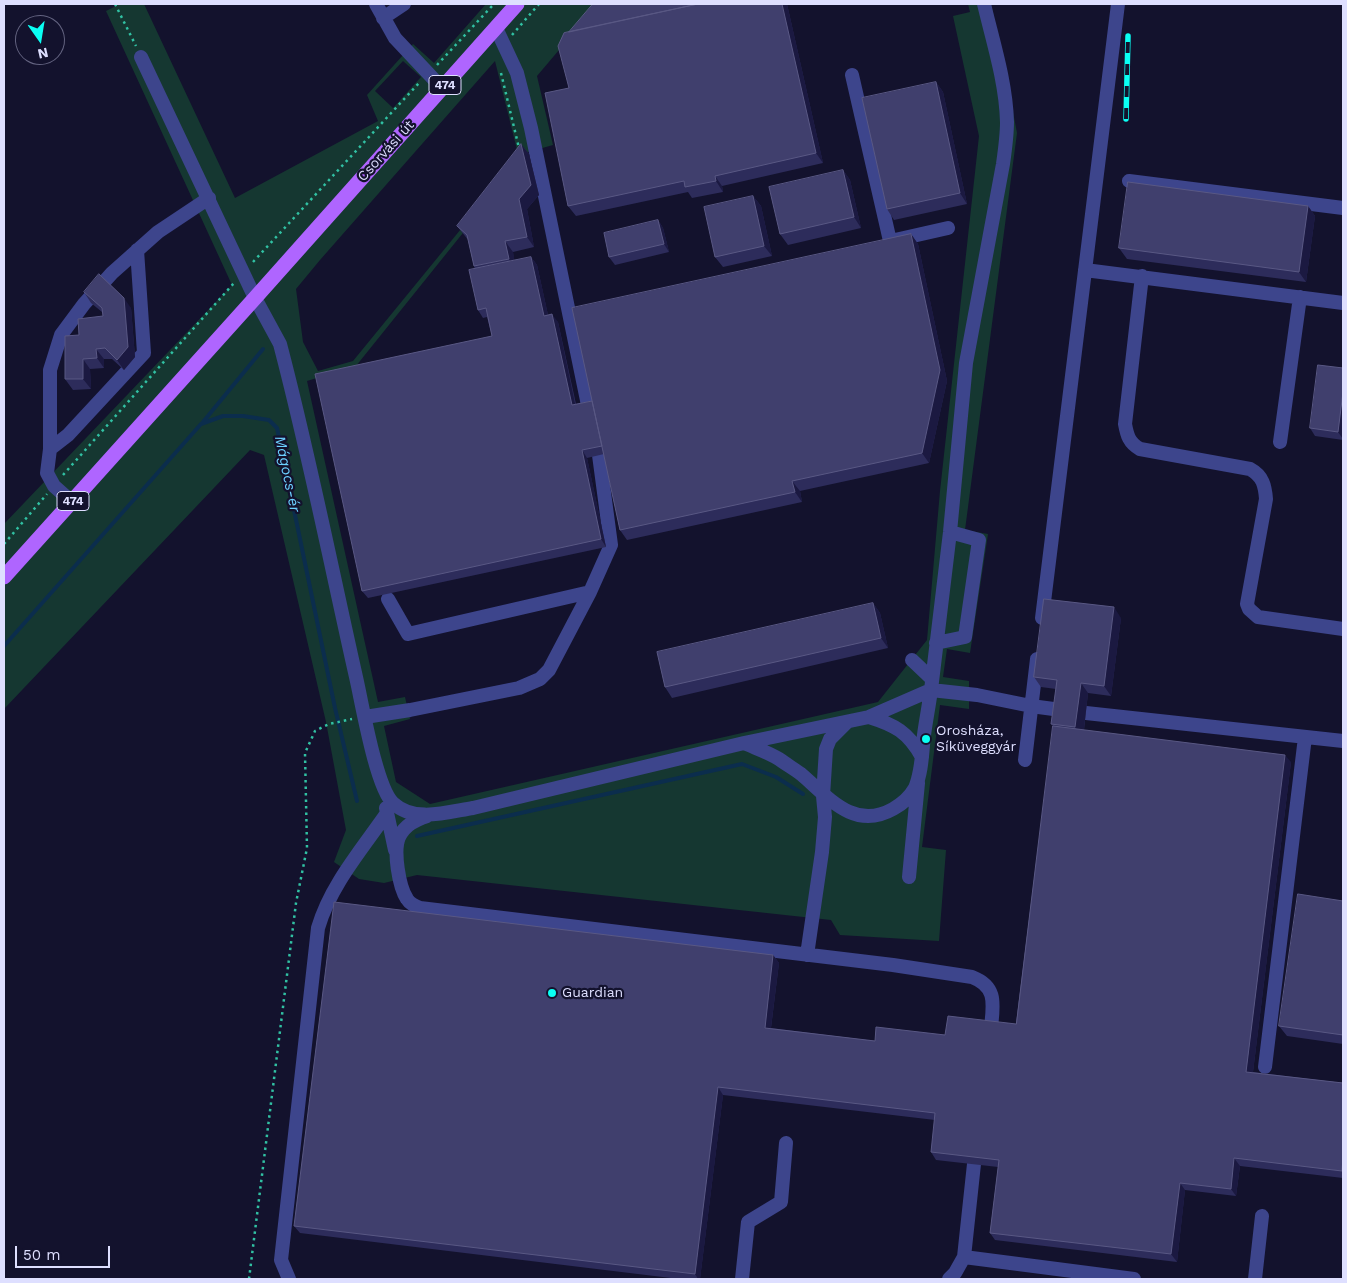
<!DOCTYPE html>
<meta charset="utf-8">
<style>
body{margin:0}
#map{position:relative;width:1347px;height:1283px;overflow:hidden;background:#13122d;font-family:"Work Sans",sans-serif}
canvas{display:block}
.frame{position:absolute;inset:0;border:5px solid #dedfff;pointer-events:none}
.north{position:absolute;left:15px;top:15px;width:50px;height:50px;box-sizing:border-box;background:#13122d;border:1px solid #646481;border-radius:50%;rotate:167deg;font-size:14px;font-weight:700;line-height:20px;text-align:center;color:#dedfff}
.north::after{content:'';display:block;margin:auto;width:18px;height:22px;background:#0afff4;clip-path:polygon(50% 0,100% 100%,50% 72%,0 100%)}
.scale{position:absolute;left:15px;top:1246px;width:95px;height:22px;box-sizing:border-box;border:2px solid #dedfff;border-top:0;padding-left:6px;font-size:15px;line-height:18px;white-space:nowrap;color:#dedfff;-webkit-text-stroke:4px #13122d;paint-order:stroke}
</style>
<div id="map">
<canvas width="1347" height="1283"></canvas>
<div class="frame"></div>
<div class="north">N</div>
<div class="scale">50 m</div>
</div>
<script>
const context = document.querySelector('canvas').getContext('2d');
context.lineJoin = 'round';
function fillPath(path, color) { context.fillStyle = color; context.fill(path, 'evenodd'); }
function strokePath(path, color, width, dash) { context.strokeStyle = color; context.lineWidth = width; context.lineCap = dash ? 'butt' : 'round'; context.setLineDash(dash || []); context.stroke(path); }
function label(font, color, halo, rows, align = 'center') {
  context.font = font + ' "Work Sans",sans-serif'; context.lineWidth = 4.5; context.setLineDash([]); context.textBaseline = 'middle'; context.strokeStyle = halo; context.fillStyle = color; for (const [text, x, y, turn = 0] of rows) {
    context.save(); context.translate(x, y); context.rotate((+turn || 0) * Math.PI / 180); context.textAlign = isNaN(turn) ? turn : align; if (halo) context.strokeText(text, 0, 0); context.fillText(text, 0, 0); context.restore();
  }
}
fillPath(new Path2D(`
 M 120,4 L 144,4 L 235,198 L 378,121 L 367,95 L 413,44 L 434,63 L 486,4 L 598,4 L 537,76 L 553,145 L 528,152 L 356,366 L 307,381 L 378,702 L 405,697 L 410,719 L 384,726 L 396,782 L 430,804 L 878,702 L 927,640 L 940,491 L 979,136 L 953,16 L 970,12 L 968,4 L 991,4 L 1000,43 L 1017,133 L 965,530 L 988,534 L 970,653 L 947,649 L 943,677 L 969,681 L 969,709 L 940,705 L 922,847 L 946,850 L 939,941 L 840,935 L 831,920 L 417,875 L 384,883 L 359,879 L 334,862 L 346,830 L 326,722 L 264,455 L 250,450 L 4,709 L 4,524 L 232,285 L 106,11 ZM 403,61 L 421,77 L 393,108 L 375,91 ZM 495,61 L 519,158 L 353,361 L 318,371 L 303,342 L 296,289 L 320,260 Z`), '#153731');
strokePath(new Path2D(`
 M 203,422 L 263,349
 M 4,646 L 201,424 L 223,416 L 243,416 L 269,420 L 277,428 L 335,708 L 357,801
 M 417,836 L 742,764 L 776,777 L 803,794`), '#0b2d4d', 4);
strokePath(new Path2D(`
 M 115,4 L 136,46
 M 512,35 L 539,4
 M 437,65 L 494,4
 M 501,73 L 519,148
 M 253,262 L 419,83
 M 63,475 L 234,283
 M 4,544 L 47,494
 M 249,1279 L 296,903 L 307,848 L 305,753 L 315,731 L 329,724 L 352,719`), '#31c1a3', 2.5, [2.5, 4]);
strokePath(new Path2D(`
 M 376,4 L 395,38 L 442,88
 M 383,18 L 404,4
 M 496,28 L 517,73 L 531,128 L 589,410
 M 141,57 L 255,298 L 280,344 C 309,454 331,566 356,677 C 362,703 376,787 393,803 C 414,823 448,812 473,808 L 744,743 L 869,717 L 931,690 L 950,532 L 966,363 L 1003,164 C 1005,150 1007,136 1007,122 C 1006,82 993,42 984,4
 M 852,75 L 890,241
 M 1129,181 L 1343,208
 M 895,240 L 948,228
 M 1085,270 L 1343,303
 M 1142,276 L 1125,424 C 1127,435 1129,443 1140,449 L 1250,469 C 1263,476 1265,486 1266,499 L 1247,604 L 1249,609 L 1258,617 L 1343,629
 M 1280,442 L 1300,297
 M 50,449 L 68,435 L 144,353 L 137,250
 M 72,502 L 54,486 L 47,473 L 50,449 L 50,370 L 61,335 L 84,304 L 112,273 L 158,232 L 209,198
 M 388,599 L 408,634 L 590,592
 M 1042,618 L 1118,4
 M 936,643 L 965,637 L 979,540 L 950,532
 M 912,660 L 932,679
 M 1086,713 L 1343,741
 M 365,717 L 410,710 L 519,688 L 540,679 L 549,670 L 590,592 L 611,545 L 599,455
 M 869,717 C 895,725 908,732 922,757
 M 744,743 C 755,748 768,752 779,759 C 786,764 794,769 801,774 C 828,797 854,831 893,809 C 902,804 910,797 915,788 C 922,772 922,753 924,735 C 926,720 929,705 931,690 L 977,695 L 1031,706 L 1061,710
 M 1025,760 L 1037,659
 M 386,808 L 395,850
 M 427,816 C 415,820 405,825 399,837 C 393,851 399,887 407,899 C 410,904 415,906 420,908 L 893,965 L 972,977 C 998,987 993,1005 991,1028
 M 909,877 L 918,783
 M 807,955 L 822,852 L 825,817 L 823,796 L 826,749 L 830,739 L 847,722
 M 1265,1067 L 1305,737
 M 964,1257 L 1134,1279
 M 289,1279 L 281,1260 L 318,928 C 330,886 362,849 387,813
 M 742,1279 L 748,1222 L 781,1202 L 786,1143
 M 949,1279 L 955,1273 L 964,1257 L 974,1164
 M 1255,1279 L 1262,1216`), '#3d458c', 14);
strokePath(new Path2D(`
 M 4,577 L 255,298 L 517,4`), '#af65ff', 15);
const rail = new Path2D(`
 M 1126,119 L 1128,36`);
strokePath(rail, '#0afff4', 5.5);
strokePath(rail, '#13122d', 4, [11]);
fillPath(new Path2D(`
 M 787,4 L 823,163 L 722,186 L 723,192 L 692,198 L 688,192 L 576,216 L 568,206 L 569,32 Z
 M 936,82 L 943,92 L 967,204 L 894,220 L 887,209 Z
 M 521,144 L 529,154 L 539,195 L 527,209 L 534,247 L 513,252 L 514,260 L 531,257 L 537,265 L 548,315 L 558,322 L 576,404 L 592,401 L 911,234 L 918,244 L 947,381 L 929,463 L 800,491 L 802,502 L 627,540 L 620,530 L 604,454 L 587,458 L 606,547 L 368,598 L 362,591 L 492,336 L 487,317 L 483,318 L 478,310 L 475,269 L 474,266 L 468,240 L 465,236 L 457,226 Z
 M 843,170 L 850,180 L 861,228 L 788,245 L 780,234 Z
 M 753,196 L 761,206 L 772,256 L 723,267 L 715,257 Z
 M 1308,206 L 1315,216 L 1306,282 L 1127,259 L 1119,248 Z
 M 658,220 L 663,228 L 669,252 L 615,265 L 609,257 Z
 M 84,292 L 131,308 L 135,357 L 124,370 L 112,359 L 104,359 L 104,368 L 90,369 L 91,389 L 73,390 L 65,379 L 103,316 L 102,312 L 91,303 Z
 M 1343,368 L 1343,440 L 1315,436 L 1310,428 Z
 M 873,603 L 880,613 L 888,648 L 672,698 L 665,687 Z
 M 1121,618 L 1111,696 L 1088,693 L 1084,730 L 1291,762 L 1253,1072 L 1343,1083 L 1343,1178 L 1240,1166 L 1236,1196 L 1185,1190 L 1177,1262 L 995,1240 L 990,1233 L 998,1167 L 936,1160 L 931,1152 L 935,1120 L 723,1095 L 700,1279 L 679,1279 L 300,1233 L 294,1226 L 773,955 L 779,963 L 771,1028 L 875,1041 L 945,1035 L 1016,1024 L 1053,726 L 1051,724 L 1056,689 L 1041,687 L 1034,677 Z
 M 1343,901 L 1343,1044 L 1287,1036 L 1279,1026 Z`), '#2d2c5b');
fillPath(new Path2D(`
 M 782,4 L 787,4 L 823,163 L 816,153 Z
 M 936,82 L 943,92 L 967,204 L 960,193 Z
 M 521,144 L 529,154 L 539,195 L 527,209 L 534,247 L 527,237 L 519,199 Z
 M 843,170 L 850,180 L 861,228 L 854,217 Z
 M 715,176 L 722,186 L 723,192 L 716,181 Z
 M 753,196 L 761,206 L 772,256 L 764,246 Z
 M 1308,206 L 1315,216 L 1306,282 L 1299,272 Z
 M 658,220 L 663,228 L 669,252 L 664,244 Z
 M 911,234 L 918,244 L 947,381 L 929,463 L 922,453 Z
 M 505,241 L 513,252 L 516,269 L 509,259 Z
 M 531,257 L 537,265 L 550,324 L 544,316 Z
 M 124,298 L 131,308 L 135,357 L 124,370 L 117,360 Z
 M 552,314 L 558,322 L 577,413 L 572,405 Z
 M 96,349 L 104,359 L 104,368 L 97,358 Z
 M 83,359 L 90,369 L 91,389 L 83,379 Z
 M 1343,392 L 1343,439 L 1338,432 Z
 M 582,450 L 587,458 L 606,547 L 601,539 Z
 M 792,481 L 800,491 L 802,502 L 795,492 Z
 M 873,603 L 880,613 L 888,648 L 881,638 Z
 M 1114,607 L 1121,618 L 1111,696 L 1104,686 Z
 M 1081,683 L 1088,693 L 1083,737 L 1075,727 Z
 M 1285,755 L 1291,762 L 1252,1080 L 1246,1072 Z
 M 773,955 L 779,963 L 770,1035 L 765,1028 Z
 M 718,1087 L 723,1095 L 700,1279 L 698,1279 L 695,1274 Z
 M 1343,1157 L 1343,1173 L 1342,1171 Z
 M 1234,1158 L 1240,1166 L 1236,1196 L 1231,1189 Z
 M 1180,1183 L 1185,1190 L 1177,1262 L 1171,1254 Z`), '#1b1941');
const building = new Path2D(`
 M 593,4 L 698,4 L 569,32 Z
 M 698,4 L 782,4 L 816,153 L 715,176 L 716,181 L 685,187 L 684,181 L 568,206 L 545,93 L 569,88 L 558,46 L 564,33 Z
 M 936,82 L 960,193 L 887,209 L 862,98 Z
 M 521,144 L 531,185 L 519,199 L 527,237 L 505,241 L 509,259 L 474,266 L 467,235 L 457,226 Z
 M 843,170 L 854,217 L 780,234 L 769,187 Z
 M 1128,182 L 1308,206 L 1299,272 L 1119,248 Z
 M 753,196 L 764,246 L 715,257 L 704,207 Z
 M 658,220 L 664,244 L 609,257 L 604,233 Z
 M 911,234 L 940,370 L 922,453 L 792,481 L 795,492 L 620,530 L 572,308 Z
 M 531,257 L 544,316 L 552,314 L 572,405 L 592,401 L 602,446 L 582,450 L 601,539 L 362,591 L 315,374 L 492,336 L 486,308 L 478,310 L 469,270 Z
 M 99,274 L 124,298 L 128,347 L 117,360 L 105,348 L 96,349 L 97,358 L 83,359 L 83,379 L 65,379 L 65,336 L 79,335 L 78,319 L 103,316 L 102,308 L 84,292 Z
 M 1318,365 L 1343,368 L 1343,392 L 1338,432 L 1310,428 Z
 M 1044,599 L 1114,607 L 1104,686 L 1081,683 L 1075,727 L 1051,724 L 1057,680 L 1034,677 Z
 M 873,603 L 881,638 L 665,687 L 657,652 Z
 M 1053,726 L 1285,755 L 1246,1072 L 1343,1083 L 1343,1157 L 1342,1171 L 1234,1158 L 1231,1189 L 1180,1183 L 1171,1254 L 990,1233 L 999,1160 L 931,1152 L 935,1113 L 718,1087 L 695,1274 L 294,1226 L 334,902 L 773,955 L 765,1028 L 875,1041 L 876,1027 L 945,1035 L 948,1016 L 1016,1024 Z
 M 1298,894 L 1343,901 L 1343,1035 L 1279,1026 Z`);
fillPath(building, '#403f6d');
strokePath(building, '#595884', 1);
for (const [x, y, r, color] of [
 [926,739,5,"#0afff4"],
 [552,993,5,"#0afff4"]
]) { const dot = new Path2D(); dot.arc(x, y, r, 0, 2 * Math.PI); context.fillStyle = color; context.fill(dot); strokePath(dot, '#13122d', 2); }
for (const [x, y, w] of [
 [445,85,32],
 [73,501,32]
]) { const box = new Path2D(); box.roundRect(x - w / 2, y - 9.5, w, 19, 4); context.fillStyle = '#13122d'; context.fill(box); strokePath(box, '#dedfff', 1); }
label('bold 12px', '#dedfff', null, [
 ["474",445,85],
 ["474",73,501]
]);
label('14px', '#dedfff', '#13122d', [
 ["Csorvási út",386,151,-48]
]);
label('14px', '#dedfff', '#13122d', [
 ["Orosháza,",936,731],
 ["Síküveggyár",936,747],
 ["Guardian",562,993]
], 'left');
label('italic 15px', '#6cd0ff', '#13122d', [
 ["Mágocs-ér",287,474,78]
]);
</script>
